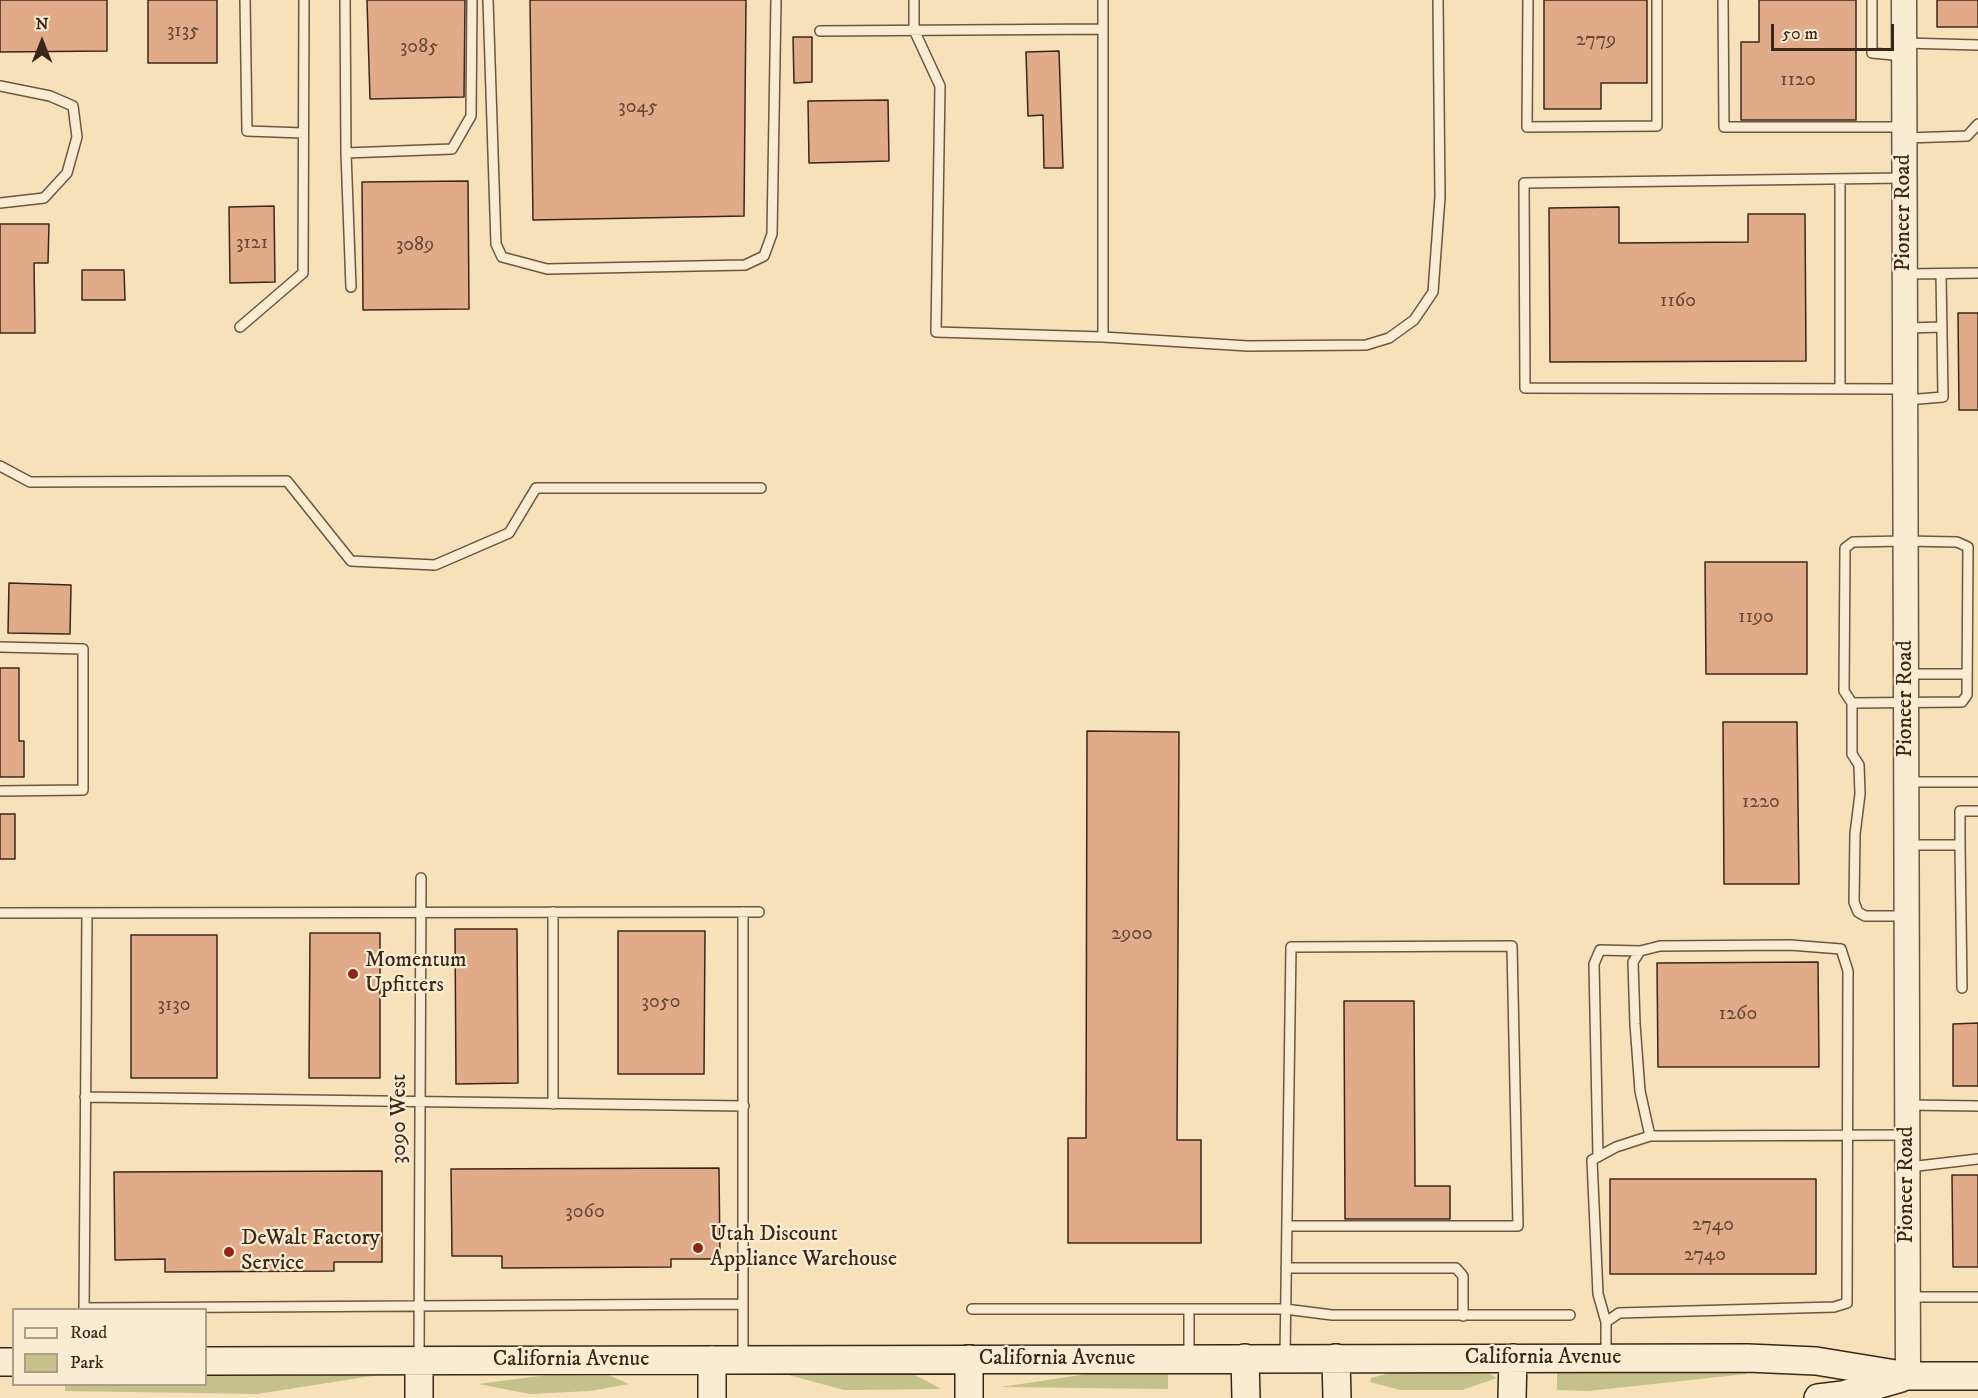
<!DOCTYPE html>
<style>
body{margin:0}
#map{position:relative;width:1978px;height:1398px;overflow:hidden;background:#f6e1ba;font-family:"IM FELL DW Pica",serif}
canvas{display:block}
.legend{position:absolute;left:12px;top:1308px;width:195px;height:78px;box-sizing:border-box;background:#f9ecd2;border:2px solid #ad9d88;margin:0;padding:8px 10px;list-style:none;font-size:18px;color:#3b271a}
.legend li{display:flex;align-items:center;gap:12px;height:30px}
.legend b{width:30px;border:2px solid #ad9d88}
.north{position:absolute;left:12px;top:12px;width:60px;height:60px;-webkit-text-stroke:4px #f9ecd2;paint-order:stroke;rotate:0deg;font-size:16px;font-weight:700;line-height:24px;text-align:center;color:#3b271a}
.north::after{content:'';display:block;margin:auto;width:21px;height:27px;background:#3b271a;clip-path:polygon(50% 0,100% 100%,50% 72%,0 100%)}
.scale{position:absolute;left:1771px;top:24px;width:123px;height:27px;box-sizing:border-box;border:3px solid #3b271a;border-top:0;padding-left:8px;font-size:18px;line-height:21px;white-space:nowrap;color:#3b271a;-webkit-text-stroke:4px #f9ecd2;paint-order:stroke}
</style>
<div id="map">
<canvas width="1978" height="1398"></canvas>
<ul class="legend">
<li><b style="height:8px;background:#f9ecd2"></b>Road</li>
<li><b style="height:16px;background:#c4c18a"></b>Park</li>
</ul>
<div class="north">N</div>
<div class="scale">50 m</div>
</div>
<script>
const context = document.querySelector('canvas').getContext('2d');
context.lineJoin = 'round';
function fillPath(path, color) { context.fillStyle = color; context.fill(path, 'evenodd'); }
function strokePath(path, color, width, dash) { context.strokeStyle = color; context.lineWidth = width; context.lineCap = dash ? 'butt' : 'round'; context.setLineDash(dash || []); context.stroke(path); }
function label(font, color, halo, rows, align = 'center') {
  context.font = font + ' "IM FELL DW Pica",serif'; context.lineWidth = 4.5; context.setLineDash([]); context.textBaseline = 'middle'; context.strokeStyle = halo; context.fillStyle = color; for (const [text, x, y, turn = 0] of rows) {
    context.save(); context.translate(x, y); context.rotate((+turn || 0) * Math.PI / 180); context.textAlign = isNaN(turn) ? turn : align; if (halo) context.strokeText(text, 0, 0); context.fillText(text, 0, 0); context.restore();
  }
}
fillPath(new Path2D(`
 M 1557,1367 L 1744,1367 L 1746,1374 L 1588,1391 L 1557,1390 Z
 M 594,1369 L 629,1384 L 590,1391 L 530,1394 L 478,1384 Z
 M 1121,1369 L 1168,1370 L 1168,1389 L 1001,1387 Z
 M 1406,1369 L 1481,1369 L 1497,1378 L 1462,1390 L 1400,1390 L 1370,1382 L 1371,1378 Z
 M 770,1370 L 906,1370 L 941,1389 L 844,1390 Z
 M 391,1373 L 257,1394 L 65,1391 L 65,1384 L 206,1384 L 206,1374 Z`), '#c4c18a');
const building = new Path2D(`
 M 0,0 L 107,0 L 107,51 L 0,52 Z
 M 148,0 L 217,0 L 217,63 L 148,63 Z
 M 367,0 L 465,0 L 464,97 L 370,99 Z
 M 530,0 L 746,0 L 744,216 L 533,220 Z
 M 1544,0 L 1647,0 L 1647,83 L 1601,83 L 1601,109 L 1544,109 Z
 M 1759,0 L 1856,0 L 1856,120 L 1741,120 L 1741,42 L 1759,42 Z
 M 1937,0 L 1978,0 L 1978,27 L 1937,27 Z
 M 793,37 L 812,37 L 812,82 L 794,83 Z
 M 1059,51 L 1063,168 L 1044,168 L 1043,115 L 1028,116 L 1026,52 Z
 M 888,100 L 889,161 L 809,163 L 808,101 Z
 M 468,181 L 469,309 L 363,310 L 362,182 Z
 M 274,206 L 275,282 L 230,283 L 229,207 Z
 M 1619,207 L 1619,243 L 1748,242 L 1748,214 L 1805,214 L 1806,361 L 1550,362 L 1549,208 Z
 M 0,224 L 49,224 L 48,263 L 34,263 L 35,333 L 0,333 Z
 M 82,270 L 124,270 L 125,300 L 82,300 Z
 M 1958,313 L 1978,313 L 1978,410 L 1959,410 Z
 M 1705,562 L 1807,562 L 1807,674 L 1706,674 Z
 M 9,583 L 71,585 L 70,634 L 8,633 Z
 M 0,668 L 19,668 L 19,741 L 24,741 L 24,777 L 0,777 Z
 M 1723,722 L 1797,722 L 1799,884 L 1724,884 Z
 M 1087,731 L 1179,732 L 1177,1140 L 1201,1140 L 1201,1243 L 1068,1243 L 1068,1138 L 1086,1138 Z
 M 0,814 L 15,814 L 15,859 L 0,859 Z
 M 455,929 L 517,929 L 518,1083 L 456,1084 Z
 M 618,931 L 705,931 L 704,1074 L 618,1074 Z
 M 310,933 L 380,933 L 380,1078 L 309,1078 Z
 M 131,935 L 217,935 L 217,1078 L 131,1078 Z
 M 1818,962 L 1819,1067 L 1658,1067 L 1657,963 Z
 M 1344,1001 L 1414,1001 L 1415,1186 L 1450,1186 L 1450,1219 L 1345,1219 Z
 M 1978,1023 L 1978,1086 L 1953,1086 L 1953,1024 Z
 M 719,1168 L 720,1259 L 671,1259 L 671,1267 L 502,1268 L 502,1256 L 452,1256 L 451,1169 Z
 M 382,1171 L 382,1262 L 334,1262 L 334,1271 L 165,1272 L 165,1259 L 115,1260 L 114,1172 Z
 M 1952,1175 L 1978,1175 L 1978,1267 L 1953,1267 Z
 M 1610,1179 L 1816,1179 L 1816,1274 L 1610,1274 Z`);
fillPath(building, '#e1ab8a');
strokePath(building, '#3b271a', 1.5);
const service = new Path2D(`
 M 245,0 L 247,131 L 303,133
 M 345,0 L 346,153 L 452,149 L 471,116 L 472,0
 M 488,0 L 496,244 L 502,257 L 547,269 L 745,265 L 764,256 L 772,234 L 776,0
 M 914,0 L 914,30 L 940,86 L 936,332 L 1103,337
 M 1103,0 L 1103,337 L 1248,346 L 1366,345 L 1389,338 L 1414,320 L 1433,292 L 1440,197 L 1438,0
 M 1528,0 L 1527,127 L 1657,126 L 1657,0
 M 1723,0 L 1724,127 L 1904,127
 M 1872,0 L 1872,53 L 1904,56
 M 820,31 L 1103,29
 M 1905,43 L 1978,45
 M 0,86 L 50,96 L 73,106 L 77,137 L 67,173 L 44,198 L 0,203
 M 1906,138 L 1967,136 L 1978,124
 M 346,153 L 351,287
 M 1904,178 L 1524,183 L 1525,388 L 1905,389
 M 1840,179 L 1840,389
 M 1907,274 L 1978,273
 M 240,327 L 303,273 L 304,0
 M 1907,328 L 1942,327
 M 1907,400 L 1943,397 L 1941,274
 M 0,466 L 30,482 L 287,481 L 351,561 L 435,565 L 509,533 L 536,488 L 761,488
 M 1905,541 L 1957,542 L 1968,547 L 1967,695 L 1962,702 L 1852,703 L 1844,691 L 1845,548 L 1853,542 Z
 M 0,647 L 83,649 L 83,790 L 0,791
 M 1907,674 L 1967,674
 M 1852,703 L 1852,754 L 1859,765 L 1860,794 L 1855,834 L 1854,902 L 1858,912 L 1865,916 L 1906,916
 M 1908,782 L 1978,782
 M 1908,845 L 1960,845 L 1962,988
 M 1960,845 L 1960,811 L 1978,811
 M 0,913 L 759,912
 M 1640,951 L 1633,962 L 1635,1024 L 1640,1091 L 1650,1136
 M 85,1097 L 744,1106
 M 553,1104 L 553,912
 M 1908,1105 L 1978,1106
 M 1598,1157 L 1594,964 L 1600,950 L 1640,951 L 1660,946 L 1790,945 L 1841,949 L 1848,971 L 1847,1303 L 1834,1307 L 1619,1313 L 1606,1322 L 1606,1355
 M 1909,1167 L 1978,1159
 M 1286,1268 L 1456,1268 L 1463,1276 L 1463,1316
 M 1908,1297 L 1978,1297
 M 84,1308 L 743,1304
 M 972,1309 L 1285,1309 L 1332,1315 L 1570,1315
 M 84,1310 L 87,913
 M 1606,1322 L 1598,1294 L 1592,1160 L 1616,1147 L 1650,1136 L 1906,1135
 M 1189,1356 L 1189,1309
 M 1285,1356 L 1291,947 L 1512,946 L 1518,1226 L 1287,1226
 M 743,1357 L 743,912
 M 419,1358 L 421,878`);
const tertiary = new Path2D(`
 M 1904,0 L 1908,1376`);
const secondary = new Path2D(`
 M 1245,1358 L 1246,1398
 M 1336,1358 L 1337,1398
 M 419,1360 L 419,1398
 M 712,1360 L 712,1398
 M 206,1361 L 1748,1358 L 1816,1361 L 1908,1376 L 1978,1376
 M 0,1362 L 14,1362
 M 969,1398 L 969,1359
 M 1512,1398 L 1513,1358
 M 1818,1398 L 1843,1395 L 1901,1378`);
strokePath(service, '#6a5642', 12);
strokePath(tertiary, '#6a5642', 27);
strokePath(secondary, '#3b271a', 30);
strokePath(service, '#f9ecd2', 9);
strokePath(tertiary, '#f9ecd2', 24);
strokePath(secondary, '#f9ecd2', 27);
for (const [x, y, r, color] of [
 [353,974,6,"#8f2418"],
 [698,1248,6,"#8f2418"],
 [229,1252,6,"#8f2418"]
]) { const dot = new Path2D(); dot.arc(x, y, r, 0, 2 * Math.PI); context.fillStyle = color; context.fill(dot); strokePath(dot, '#f9ecd2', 2); }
label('20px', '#644836', null, [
 ["3135",183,32],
 ["2779",1596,41],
 ["3085",419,48],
 ["1120",1798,81],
 ["3045",638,108],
 ["3121",252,244],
 ["3089",415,246],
 ["1160",1678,302],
 ["1190",1756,618],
 ["1220",1761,803],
 ["2900",1132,935],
 ["3050",661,1003],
 ["3130",174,1006],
 ["1260",1738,1015],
 ["3060",585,1213],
 ["2740",1713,1226],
 ["2740",1705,1256]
]);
label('22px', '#3b271a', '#f9ecd2', [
 ["Pioneer Road",1904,213,-90],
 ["Pioneer Road",1906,699,-90],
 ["3090 West",400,1119,-90],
 ["Pioneer Road",1907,1185,-90],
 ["California Avenue",1543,1358],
 ["California Avenue",1057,1359],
 ["California Avenue",571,1360]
]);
label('22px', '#3b271a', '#f9ecd2', [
 ["Momentum",365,961],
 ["Upfitters",365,986],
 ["Utah Discount",710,1235],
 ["Appliance Warehouse",710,1260],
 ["DeWalt Factory",241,1239],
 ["Service",241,1264]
], 'left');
</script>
